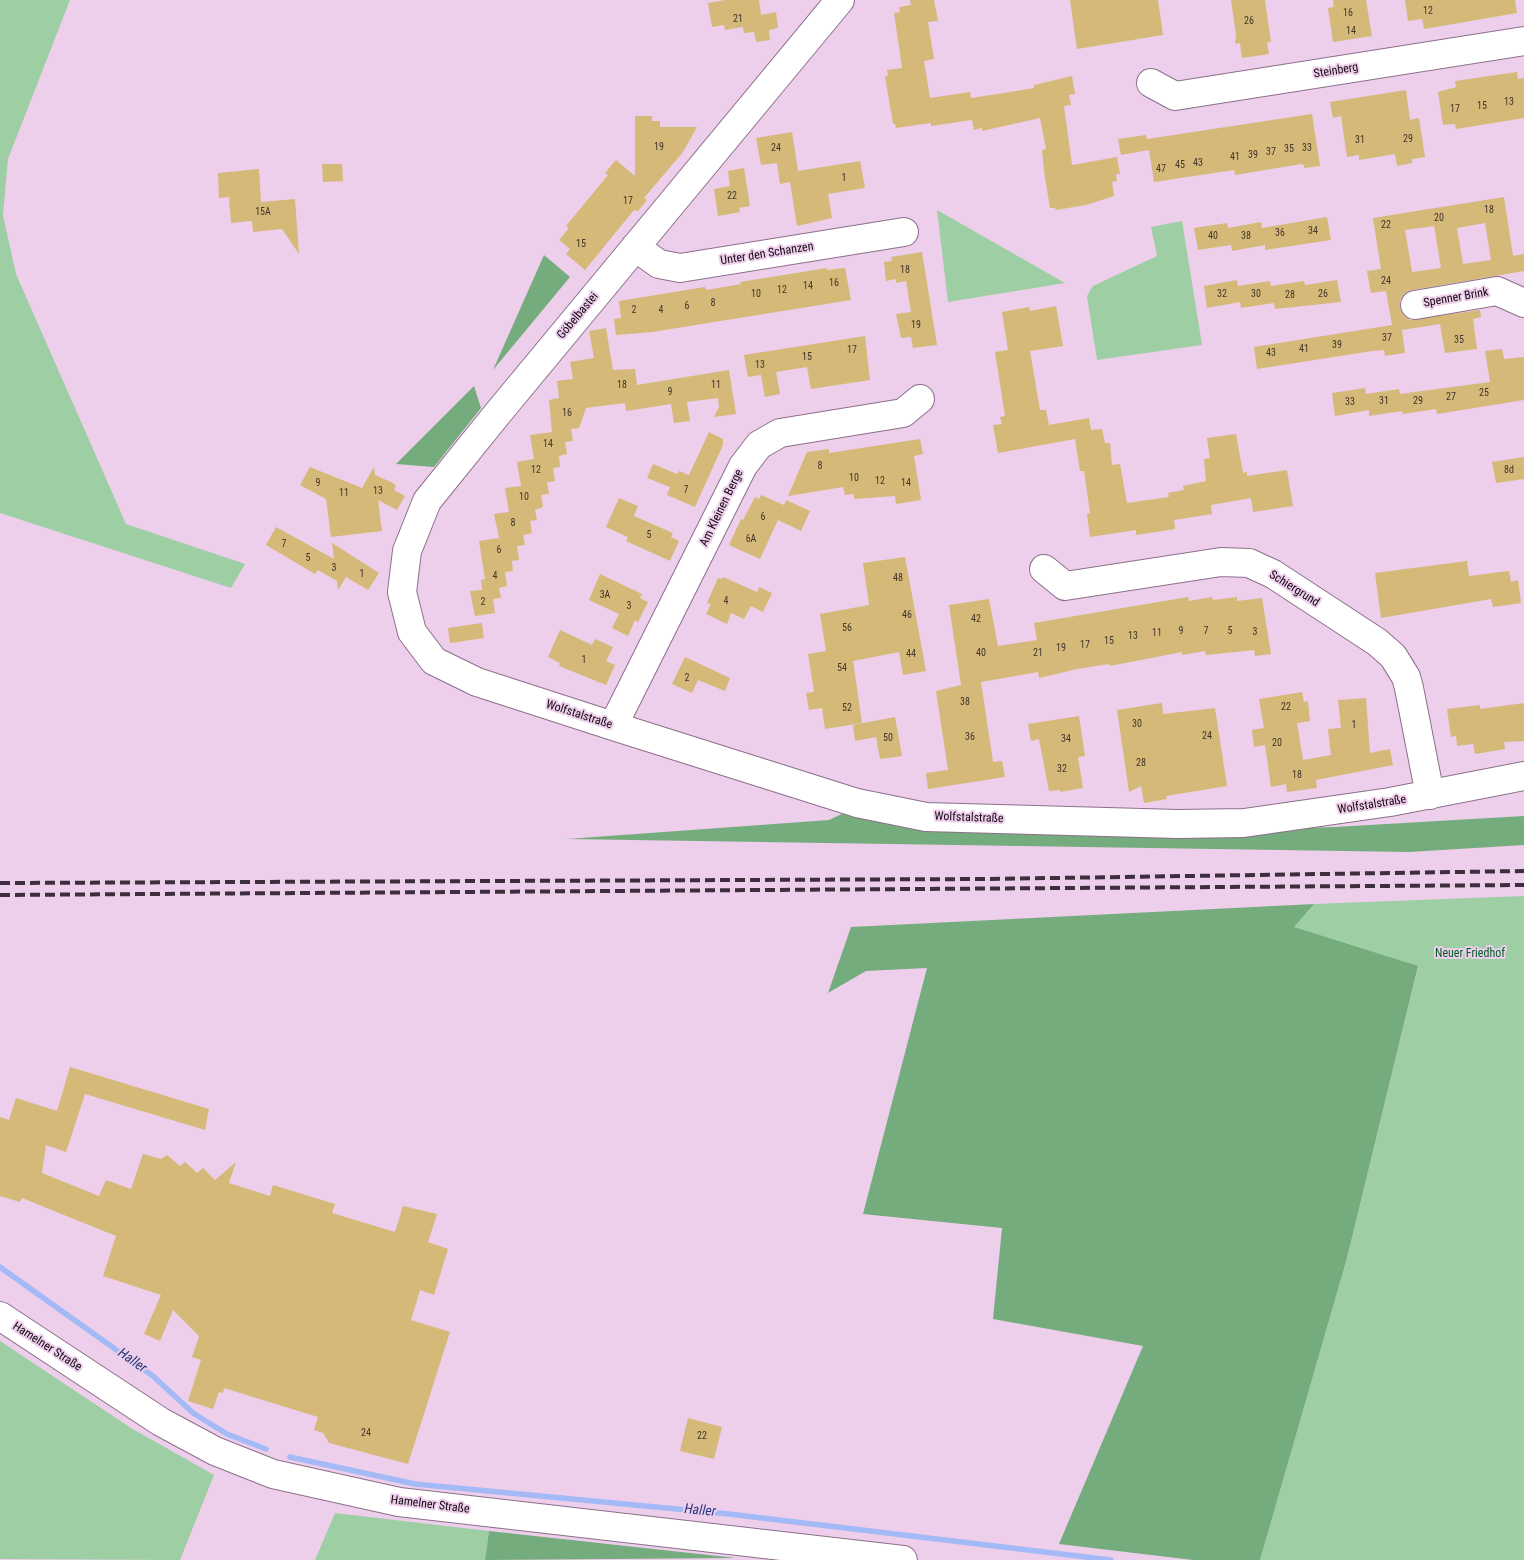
<!DOCTYPE html>
<meta charset="utf-8">
<style>
body{margin:0}
canvas{display:block;background:#edceeb}
</style>
<canvas width="1524" height="1560"></canvas>
<script>
const context = document.querySelector('canvas').getContext('2d');
context.lineJoin = 'round';
function fillPath(path, color) { context.fillStyle = color; context.fill(path, 'evenodd'); }
function strokePath(path, color, width, dash) { context.strokeStyle = color; context.lineWidth = width; context.lineCap = dash ? 'butt' : 'round'; context.setLineDash(dash || []); context.stroke(path); }
function label(font, color, halo, rows, align = 'center') {
  context.font = font + ' "Roboto Condensed",sans-serif'; context.lineWidth = 4; context.setLineDash([]); context.textBaseline = 'middle'; context.strokeStyle = halo; context.fillStyle = color; for (const [text, x, y, turn = 0] of rows) {
    context.save(); context.translate(x, y); context.rotate((+turn || 0) * Math.PI / 180); context.textAlign = isNaN(turn) ? turn : align; if (halo) context.strokeText(text, 0, 0); context.fillText(text, 0, 0); context.restore();
  }
}
fillPath(new Path2D(`
 M 0,0 L 70,0 L 8,159 L 3,215 L 16,274 L 126,524 L 245,564 L 231,588 L 0,513 Z
 M 937,210 L 1065,283 L 948,302 Z
 M 1182,221 L 1202,345 L 1097,360 L 1087,296 L 1093,286 L 1157,256 L 1151,227 Z
 M 1524,896 L 1524,1560 L 1260,1560 L 1347,1258 L 1418,967 L 1293,927 L 1314,904 Z
 M 0,1341 L 131,1428 L 214,1475 L 180,1560 L 0,1559 Z
 M 335,1513 L 489,1531 L 485,1560 L 315,1560 Z`), '#9ecfa4');
fillPath(new Path2D(`
 M 544,255 L 570,277 L 493,370 Z
 M 474,386 L 481,408 L 434,467 L 396,464 Z
 M 848,811 L 1152,832 L 1335,827 L 1524,816 L 1524,845 L 1409,852 L 567,839 L 829,820 Z
 M 1314,904 L 1294,927 L 1418,966 L 1347,1258 L 1260,1560 L 1193,1560 L 1059,1544 L 1143,1346 L 993,1319 L 1002,1228 L 863,1214 L 927,968 L 866,971 L 828,993 L 851,927 Z
 M 489,1531 L 736,1558 L 485,1560 Z`), '#75ac7d');
strokePath(new Path2D(`
 M 0,1267 L 153,1376 L 193,1413 L 227,1434 L 266,1449
 M 290,1457 L 415,1484 L 729,1514 L 1111,1560`), '#a3baf6', 5.5);
fillPath(new Path2D(`
 M 725,0 L 759,0 L 761,15 L 776,12 L 778,28 L 769,30 L 770,40 L 756,42 L 754,32 L 744,33 L 743,27 L 725,30 L 724,25 L 712,27 L 708,3 Z
 M 910,0 L 934,0 L 938,21 L 928,22 L 934,59 L 924,61 L 930,98 L 970,92 L 971,98 L 1004,93 L 1034,88 L 1034,85 L 1072,76 L 1075,94 L 1069,95 L 1071,105 L 1064,106 L 1072,165 L 1117,157 L 1120,174 L 1116,174 L 1117,181 L 1112,182 L 1114,196 L 1086,205 L 1056,210 L 1055,208 L 1050,208 L 1044,171 L 1042,150 L 1046,149 L 1040,118 L 982,131 L 982,128 L 974,130 L 972,120 L 931,126 L 931,123 L 896,128 L 895,124 L 893,124 L 885,76 L 888,76 L 887,70 L 902,68 L 894,13 L 900,12 L 899,7 L 911,5 Z
 M 1070,0 L 1158,0 L 1163,35 L 1077,49 Z
 M 1231,0 L 1265,0 L 1271,42 L 1267,42 L 1269,54 L 1242,58 L 1240,43 L 1235,44 L 1236,35 Z
 M 1333,0 L 1366,0 L 1372,36 L 1333,42 L 1328,8 L 1334,7 Z
 M 1405,0 L 1515,0 L 1517,13 L 1424,29 L 1422,19 L 1408,21 Z
 M 1517,72 L 1518,79 L 1524,78 L 1524,118 L 1456,129 L 1455,124 L 1443,125 L 1438,92 L 1456,87 L 1455,81 Z
 M 1406,90 L 1410,120 L 1419,118 L 1425,157 L 1412,159 L 1412,163 L 1397,166 L 1395,154 L 1359,160 L 1359,155 L 1347,157 L 1341,116 L 1333,118 L 1330,102 Z
 M 1312,114 L 1320,166 L 1304,168 L 1304,165 L 1301,164 L 1235,175 L 1234,170 L 1154,182 L 1149,150 L 1121,155 L 1118,139 L 1146,135 L 1147,139 Z
 M 635,116 L 652,116 L 652,121 L 660,121 L 660,127 L 697,127 L 683,152 L 644,198 L 647,200 L 638,211 L 634,210 L 585,270 L 566,254 L 570,249 L 559,240 L 569,228 L 566,226 L 608,175 L 605,173 L 616,160 L 635,176 Z
 M 792,132 L 798,171 L 860,161 L 865,188 L 828,194 L 832,218 L 797,226 L 790,182 L 780,184 L 777,163 L 761,165 L 756,138 Z
 M 322,164 L 342,164 L 343,181 L 323,182 Z
 M 744,168 L 750,206 L 739,208 L 740,212 L 718,216 L 714,189 L 730,186 L 728,171 Z
 M 259,169 L 261,202 L 295,199 L 299,254 L 282,229 L 253,232 L 252,221 L 231,223 L 229,197 L 219,198 L 218,173 Z
 M 1504,197 L 1513,256 L 1524,254 L 1524,271 L 1412,290 L 1405,293 L 1400,300 L 1400,308 L 1403,315 L 1410,320 L 1480,310 L 1481,317 L 1473,319 L 1477,349 L 1445,353 L 1440,324 L 1402,330 L 1405,353 L 1385,356 L 1384,350 L 1372,351 L 1257,369 L 1254,347 L 1392,325 L 1386,291 L 1371,293 L 1367,271 L 1381,269 L 1373,218 ZM 1485,223 L 1491,260 L 1463,264 L 1457,228 ZM 1434,226 L 1441,268 L 1412,272 L 1405,230 Z
 M 1327,217 L 1331,240 L 1265,250 L 1265,245 L 1232,251 L 1231,245 L 1198,250 L 1194,228 L 1227,223 L 1228,228 L 1261,222 L 1262,228 Z
 M 922,252 L 937,345 L 913,348 L 911,337 L 901,338 L 896,314 L 911,312 L 906,281 L 896,283 L 896,279 L 886,281 L 884,262 L 892,261 L 891,257 Z
 M 827,268 L 827,270 L 845,268 L 851,300 L 652,332 L 616,335 L 614,319 L 621,318 L 619,301 L 705,287 L 706,290 L 741,284 L 740,282 Z
 M 1237,280 L 1238,286 L 1270,281 L 1271,286 L 1304,281 L 1305,285 L 1337,280 L 1341,302 L 1275,309 L 1274,303 L 1241,308 L 1240,302 L 1207,308 L 1204,286 Z
 M 1056,306 L 1063,346 L 1030,351 L 1040,410 L 1046,410 L 1049,425 L 1089,418 L 1091,430 L 1102,429 L 1105,443 L 1110,443 L 1112,465 L 1120,464 L 1127,503 L 1169,497 L 1168,493 L 1184,490 L 1183,486 L 1206,481 L 1204,459 L 1210,458 L 1207,438 L 1236,434 L 1243,473 L 1247,472 L 1247,476 L 1287,470 L 1293,506 L 1253,512 L 1251,498 L 1211,505 L 1212,514 L 1174,520 L 1175,529 L 1136,535 L 1136,530 L 1090,537 L 1087,514 L 1090,513 L 1084,471 L 1080,471 L 1075,439 L 998,453 L 993,425 L 1002,424 L 1000,417 L 1005,416 L 995,352 L 1008,350 L 1002,312 L 1029,307 L 1030,311 Z
 M 606,328 L 613,370 L 635,369 L 637,385 L 729,370 L 736,414 L 714,417 L 719,407 L 718,398 L 687,402 L 690,421 L 674,423 L 671,404 L 626,411 L 625,403 L 586,408 L 579,428 L 571,429 L 573,441 L 565,442 L 567,454 L 559,456 L 560,467 L 553,468 L 555,481 L 547,482 L 549,494 L 541,495 L 543,507 L 535,510 L 537,520 L 530,521 L 532,533 L 523,535 L 525,545 L 517,546 L 519,560 L 512,561 L 513,571 L 505,572 L 507,586 L 499,588 L 501,598 L 493,599 L 495,613 L 475,616 L 470,591 L 482,590 L 481,580 L 485,579 L 479,541 L 499,538 L 494,514 L 509,512 L 505,488 L 521,486 L 517,462 L 534,459 L 530,435 L 552,432 L 549,400 L 559,398 L 557,381 L 573,379 L 570,362 L 594,358 L 589,331 Z
 M 865,336 L 870,380 L 811,389 L 807,367 L 776,372 L 780,394 L 765,397 L 761,375 L 748,377 L 744,355 Z
 M 1502,349 L 1504,359 L 1524,357 L 1524,400 L 1437,414 L 1436,409 L 1403,414 L 1402,411 L 1369,416 L 1369,410 L 1335,416 L 1332,393 L 1365,388 L 1366,394 L 1399,389 L 1400,394 L 1490,382 L 1485,351 Z
 M 709,432 L 723,439 L 723,445 L 695,507 L 667,495 L 670,487 L 647,478 L 653,464 L 677,474 L 679,471 L 689,475 Z
 M 920,439 L 923,454 L 914,456 L 921,500 L 896,504 L 895,496 L 854,499 L 854,494 L 845,495 L 843,487 L 788,496 L 807,452 L 829,449 L 829,453 Z
 M 1524,457 L 1524,479 L 1496,483 L 1492,462 Z
 M 310,467 L 362,488 L 374,467 L 375,475 L 393,483 L 396,486 L 394,490 L 405,496 L 397,510 L 378,500 L 382,531 L 331,537 L 326,499 L 300,485 Z
 M 761,495 L 784,505 L 786,500 L 810,511 L 801,531 L 778,520 L 760,559 L 729,545 L 741,519 L 743,520 L 755,497 L 759,499 Z
 M 619,498 L 638,506 L 634,516 L 673,533 L 671,537 L 679,541 L 670,561 L 626,541 L 628,537 L 606,527 Z
 M 276,527 L 334,559 L 332,543 L 379,573 L 368,590 L 346,577 L 338,590 L 337,581 L 318,570 L 315,574 L 266,545 Z
 M 905,557 L 926,671 L 903,675 L 899,652 L 853,661 L 862,723 L 825,729 L 822,708 L 809,710 L 806,693 L 814,692 L 808,654 L 826,651 L 820,614 L 869,605 L 863,563 Z
 M 1467,561 L 1469,576 L 1509,571 L 1511,582 L 1518,580 L 1521,603 L 1493,607 L 1491,599 L 1381,618 L 1375,573 Z
 M 600,574 L 642,594 L 640,598 L 648,602 L 638,622 L 635,620 L 628,636 L 612,628 L 619,614 L 589,600 Z
 M 723,577 L 757,592 L 759,587 L 772,593 L 763,612 L 751,606 L 744,619 L 731,613 L 727,624 L 706,614 L 711,604 L 707,603 L 718,578 L 722,579 Z
 M 1188,597 L 1189,601 L 1212,597 L 1213,600 L 1237,597 L 1237,601 L 1262,598 L 1271,654 L 1255,656 L 1254,650 L 1206,655 L 1205,651 L 1182,655 L 1182,652 L 1110,666 L 1109,664 L 1077,669 L 1039,678 L 1038,672 L 981,682 L 993,762 L 1002,761 L 1005,777 L 928,789 L 926,773 L 948,770 L 936,691 L 961,685 L 949,605 L 989,599 L 998,646 L 1037,640 L 1034,623 Z
 M 482,623 L 484,638 L 450,643 L 448,628 Z
 M 560,630 L 592,645 L 595,639 L 613,647 L 606,661 L 615,665 L 606,685 L 559,666 L 560,663 L 548,657 Z
 M 685,657 L 730,678 L 725,691 L 698,680 L 692,693 L 672,684 Z
 M 1302,692 L 1304,702 L 1308,701 L 1310,721 L 1297,723 L 1303,760 L 1331,755 L 1328,729 L 1341,728 L 1338,700 L 1366,698 L 1370,753 L 1390,749 L 1393,765 L 1316,780 L 1317,788 L 1287,792 L 1286,784 L 1271,787 L 1265,745 L 1254,747 L 1252,730 L 1264,728 L 1259,699 Z
 M 1162,703 L 1163,714 L 1215,708 L 1227,786 L 1166,796 L 1167,799 L 1144,803 L 1141,786 L 1129,792 L 1117,710 Z
 M 1524,703 L 1524,741 L 1504,742 L 1505,749 L 1475,754 L 1473,744 L 1457,746 L 1456,736 L 1451,737 L 1447,709 L 1480,705 L 1480,709 Z
 M 1079,716 L 1085,756 L 1078,757 L 1083,788 L 1060,792 L 1060,790 L 1049,791 L 1039,739 L 1031,741 L 1028,724 Z
 M 895,717 L 902,756 L 880,759 L 876,737 L 855,741 L 853,725 Z
 M 70,1067 L 209,1109 L 205,1130 L 85,1094 L 66,1152 L 46,1145 L 42,1173 L 99,1196 L 106,1180 L 131,1189 L 143,1154 L 161,1159 L 167,1155 L 180,1166 L 185,1162 L 197,1173 L 203,1168 L 215,1180 L 236,1162 L 229,1183 L 270,1196 L 273,1185 L 335,1204 L 332,1213 L 395,1232 L 403,1206 L 437,1214 L 428,1242 L 448,1249 L 434,1295 L 420,1290 L 411,1320 L 450,1332 L 408,1464 L 329,1443 L 323,1433 L 314,1430 L 318,1417 L 224,1388 L 223,1393 L 219,1392 L 213,1409 L 188,1401 L 201,1360 L 192,1357 L 199,1336 L 173,1310 L 160,1341 L 144,1334 L 161,1295 L 103,1276 L 116,1236 L 22,1198 L 20,1202 L 0,1196 L 0,1117 L 9,1120 L 16,1098 L 57,1111 Z
 M 688,1418 L 722,1427 L 714,1459 L 680,1451 Z`), '#d4b978');
const minor = new Path2D(`
 M 840,0 L 498,413 L 427,501 L 407,551 L 402,592 L 412,632 L 434,661 L 477,682 L 613,726 L 857,803 L 926,817 L 1178,824 L 1244,823 L 1390,802 L 1524,776
 M 1151,83 L 1175,96 L 1524,41
 M 635,247 L 659,264 L 680,268 L 904,232
 M 1415,305 L 1497,291 L 1524,303
 M 1044,569 L 1065,586 L 1221,562 L 1249,563 L 1273,574 L 1377,642 L 1393,656 L 1406,677 L 1409,688 L 1430,795
 M 613,726 L 743,466 L 759,445 L 780,433 L 903,413 L 920,399
 M 0,1316 L 161,1422 L 215,1451 L 273,1474 L 399,1502 L 903,1560`);
strokePath(minor, '#8c708b', 30);
strokePath(minor, '#fff', 28);
strokePath(new Path2D(`
 M 0,883 L 986,879 L 1524,871
 M 0,895 L 1524,885`), '#3c2e3b', 4, [10, 5]);
label('10px', '#42342b', null, [
 ["12",1428,11],
 ["16",1348,13],
 ["21",738,19],
 ["26",1249,21],
 ["14",1351,31],
 ["13",1509,102],
 ["15",1482,106],
 ["17",1455,109],
 ["29",1408,139],
 ["31",1360,140],
 ["19",659,147],
 ["24",776,148],
 ["33",1307,148],
 ["35",1289,149],
 ["37",1271,152],
 ["39",1253,155],
 ["41",1235,157],
 ["43",1198,163],
 ["45",1180,165],
 ["47",1161,169],
 ["1",844,178],
 ["22",732,196],
 ["17",628,201],
 ["18",1489,210],
 ["15A",263,212],
 ["20",1439,218],
 ["22",1386,225],
 ["34",1313,231],
 ["36",1280,233],
 ["40",1213,236],
 ["38",1246,236],
 ["15",581,244],
 ["18",905,270],
 ["24",1386,281],
 ["16",834,283],
 ["14",808,286],
 ["12",782,290],
 ["10",756,294],
 ["32",1222,294],
 ["30",1256,294],
 ["26",1323,294],
 ["28",1290,295],
 ["8",713,303],
 ["6",687,306],
 ["2",634,310],
 ["4",661,310],
 ["19",916,325],
 ["37",1387,338],
 ["35",1459,340],
 ["39",1337,345],
 ["41",1304,349],
 ["17",852,350],
 ["43",1271,353],
 ["15",807,357],
 ["13",760,365],
 ["18",622,385],
 ["11",716,385],
 ["9",670,392],
 ["25",1484,393],
 ["27",1451,397],
 ["31",1384,401],
 ["29",1418,401],
 ["33",1350,402],
 ["16",567,413],
 ["14",548,444],
 ["8",820,466],
 ["12",536,470],
 ["8d",1509,470],
 ["10",854,478],
 ["12",880,481],
 ["9",318,483],
 ["14",906,483],
 ["7",686,490],
 ["13",378,491],
 ["11",344,493],
 ["10",524,497],
 ["6",763,517],
 ["8",513,523],
 ["5",649,535],
 ["6A",751,539],
 ["7",284,544],
 ["6",499,550],
 ["5",308,558],
 ["3",334,568],
 ["1",362,574],
 ["4",495,576],
 ["48",898,578],
 ["3A",605,595],
 ["4",726,601],
 ["2",483,602],
 ["3",629,606],
 ["46",907,615],
 ["42",976,619],
 ["56",847,628],
 ["9",1181,631],
 ["7",1206,631],
 ["5",1230,631],
 ["3",1255,632],
 ["11",1157,633],
 ["13",1133,636],
 ["15",1109,641],
 ["17",1085,645],
 ["19",1061,648],
 ["40",981,653],
 ["21",1038,653],
 ["44",911,654],
 ["1",584,660],
 ["54",842,668],
 ["2",687,678],
 ["38",965,702],
 ["22",1286,707],
 ["52",847,708],
 ["30",1137,724],
 ["1",1354,725],
 ["24",1207,736],
 ["36",970,737],
 ["50",888,738],
 ["34",1066,739],
 ["20",1277,743],
 ["28",1141,763],
 ["32",1062,769],
 ["18",1297,775],
 ["24",366,1433],
 ["22",702,1436]
]);
label('12px', '#120811', '#edceeb', [
 ["Steinberg",1336,71,-9],
 ["Unter den Schanzen",767,254,-9],
 ["Spenner Brink",1456,298,-10],
 ["Göbelbastei",578,316,-50],
 ["Am Kleinen Berge",722,508,-64],
 ["Schiergrund",1294,589,32],
 ["Wolfstalstraße",579,715,18],
 ["Wolfstalstraße",1372,805,-9],
 ["Wolfstalstraße",969,818,2],
 ["Hamelner Straße",47,1347,33],
 ["Hamelner Straße",430,1505,7]
]);
label('12px', '#035d23', '#edceeb', [
 ["Neuer Friedhof",1470,954]
]);
label('italic 14px', '#25387d', '#edceeb', [
 ["Haller",132,1361,35],
 ["Haller",700,1511,5]
]);
</script>
